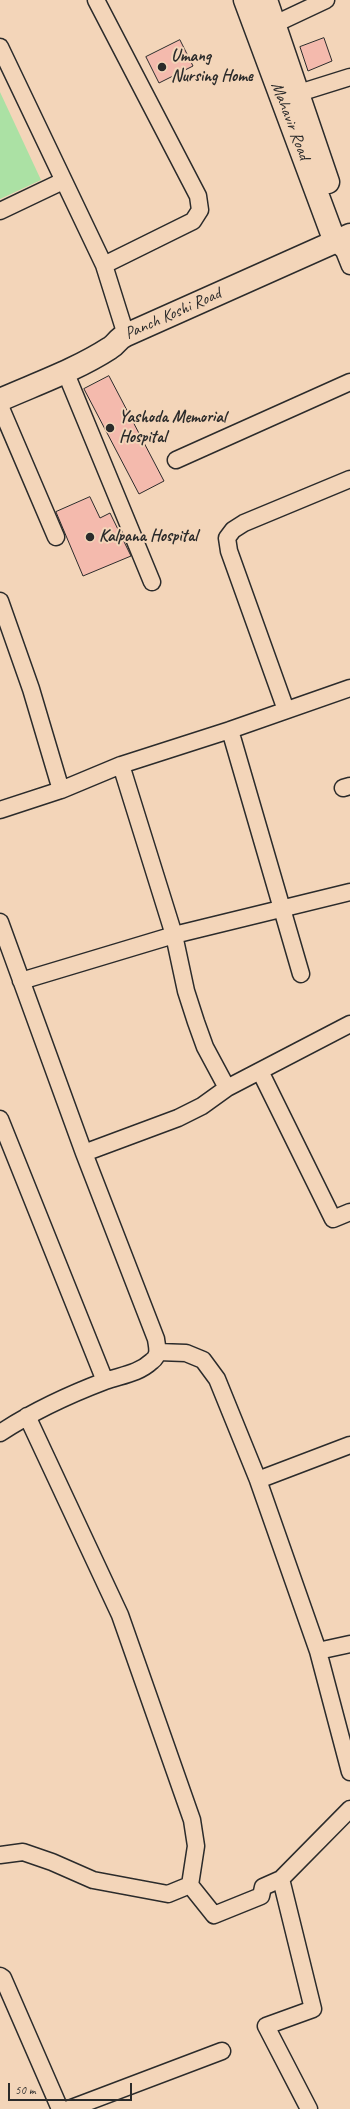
<!DOCTYPE html>
<style>
body{margin:0}
#map{position:relative;width:350px;height:2109px;overflow:hidden;background:#f3d5b9;font-family:Caveat,sans-serif}
canvas{display:block}
.scale{position:absolute;left:8px;top:2083px;width:124px;height:18px;box-sizing:border-box;border:2px solid #2b2b2b;border-top:0;padding-left:5px;font-size:12px;line-height:14px;white-space:nowrap;color:#2b2b2b;-webkit-text-stroke:3px #f3d5b9;paint-order:stroke}
</style>
<div id="map">
<canvas width="350" height="2109"></canvas>
<div class="scale">50 m</div>
</div>
<script>
const context = document.querySelector('canvas').getContext('2d');
context.lineJoin = 'round';
function fillPath(path, color) { context.fillStyle = color; context.fill(path, 'evenodd'); }
function strokePath(path, color, width, dash) { context.strokeStyle = color; context.lineWidth = width; context.lineCap = dash ? 'butt' : 'round'; context.setLineDash(dash || []); context.stroke(path); }
function label(font, color, halo, rows, align = 'center') {
  context.font = font + ' Caveat,sans-serif'; context.lineWidth = 4; context.setLineDash([]); context.textBaseline = 'middle'; context.strokeStyle = halo; context.fillStyle = color; for (const [text, x, y, turn = 0] of rows) {
    context.save(); context.translate(x, y); context.rotate((+turn || 0) * Math.PI / 180); context.textAlign = isNaN(turn) ? turn : align; if (halo) context.strokeText(text, 0, 0); context.fillText(text, 0, 0); context.restore();
  }
}
fillPath(new Path2D(`
 M 0,92 L 41,180 L 0,199 Z`), '#abe1a4');
const building = new Path2D(`
 M 324,38 L 332,61 L 308,71 L 300,47 Z
 M 180,40 L 193,66 L 159,83 L 146,57 Z
 M 109,376 L 164,481 L 139,494 L 84,389 Z
 M 90,497 L 100,518 L 110,513 L 131,556 L 83,576 L 56,512 Z`);
fillPath(building, '#f4baad');
strokePath(building, '#2b2b2b', 1);
const street = new Path2D(`
 M 96,0 L 198,196 L 200,210 L 193,221 L 104,265
 M 264,28 L 275,24 L 326,0
 M 0,47 L 104,265 L 126,335
 M 299,93 L 350,77
 M 0,211 L 63,181
 M 335,242 L 344,251 L 350,266
 M 65,371 L 152,582
 M 0,406 L 56,537
 M 176,460 L 350,382
 M 0,601 L 31,689 L 61,790
 M 286,710 L 229,551 L 227,538 L 233,530 L 244,523 L 350,479
 M 230,730 L 301,974
 M 121,765 L 174,935 L 186,991 L 196,1022 L 205,1047 L 227,1088
 M 343,788 L 350,786
 M 0,810 L 61,790 L 121,765 L 230,730 L 350,688
 M 0,922 L 84,1153 L 156,1339 C 157,1347 160,1355 152,1361 C 138,1374 122,1375 105,1381 C 68,1395 32,1412 0,1433
 M 21,981 L 174,935 L 350,892
 M 260,1071 L 333,1219 L 350,1212
 M 0,1119 L 105,1381
 M 84,1153 L 178,1118 L 202,1106 L 227,1088 L 350,1024
 M 158,1352 L 186,1353 L 203,1360 L 217,1379 L 258,1480 L 318,1651 L 350,1772
 M 258,1480 L 350,1445
 M 318,1651 L 350,1644
 M 0,1855 L 23,1852 L 52,1862 L 93,1880 L 168,1894 L 190,1885 L 196,1846 L 192,1820 L 120,1615 L 27,1416
 M 281,1879 L 313,2009 L 266,2026 L 309,2109
 M 190,1885 L 214,1915 L 261,1896 L 263,1887 L 281,1879 L 350,1809
 M 0,1976 L 3,1978 L 60,2109
 M 69,2109 L 222,2051`);
const secondary = new Path2D(`
 M 245,0 L 335,242
 M 266,0 L 328,182
 M 0,400 C 36,384 76,370 110,348 C 117,344 117,339 126,335 L 350,235`);
strokePath(street, '#2b2b2b', 19);
strokePath(secondary, '#2b2b2b', 25);
strokePath(street, '#f3d5b9', 16);
strokePath(secondary, '#f3d5b9', 22);
for (const [x, y, r, color] of [
 [162,67,5,"#2b2b2b"],
 [110,428,5,"#2b2b2b"],
 [90,537,5,"#2b2b2b"]
]) { const dot = new Path2D(); dot.arc(x, y, r, 0, 2 * Math.PI); context.fillStyle = color; context.fill(dot); strokePath(dot, '#f3d5b9', 1.5); }
label('bold 17px', '#2b2b2b', '#f3d5b9', [
 ["Umang",171,57],
 ["Nursing Home",171,77],
 ["Yashoda Memorial",119,418],
 ["Hospital",119,438],
 ["Kalpana Hospital",99,537]
], 'left');
label('17px', '#2b2b2b', '#f3d5b9', [
 ["Mahavir Road",290,121,69],
 ["Panch Koshi Road",173,314,-24]
]);
</script>
